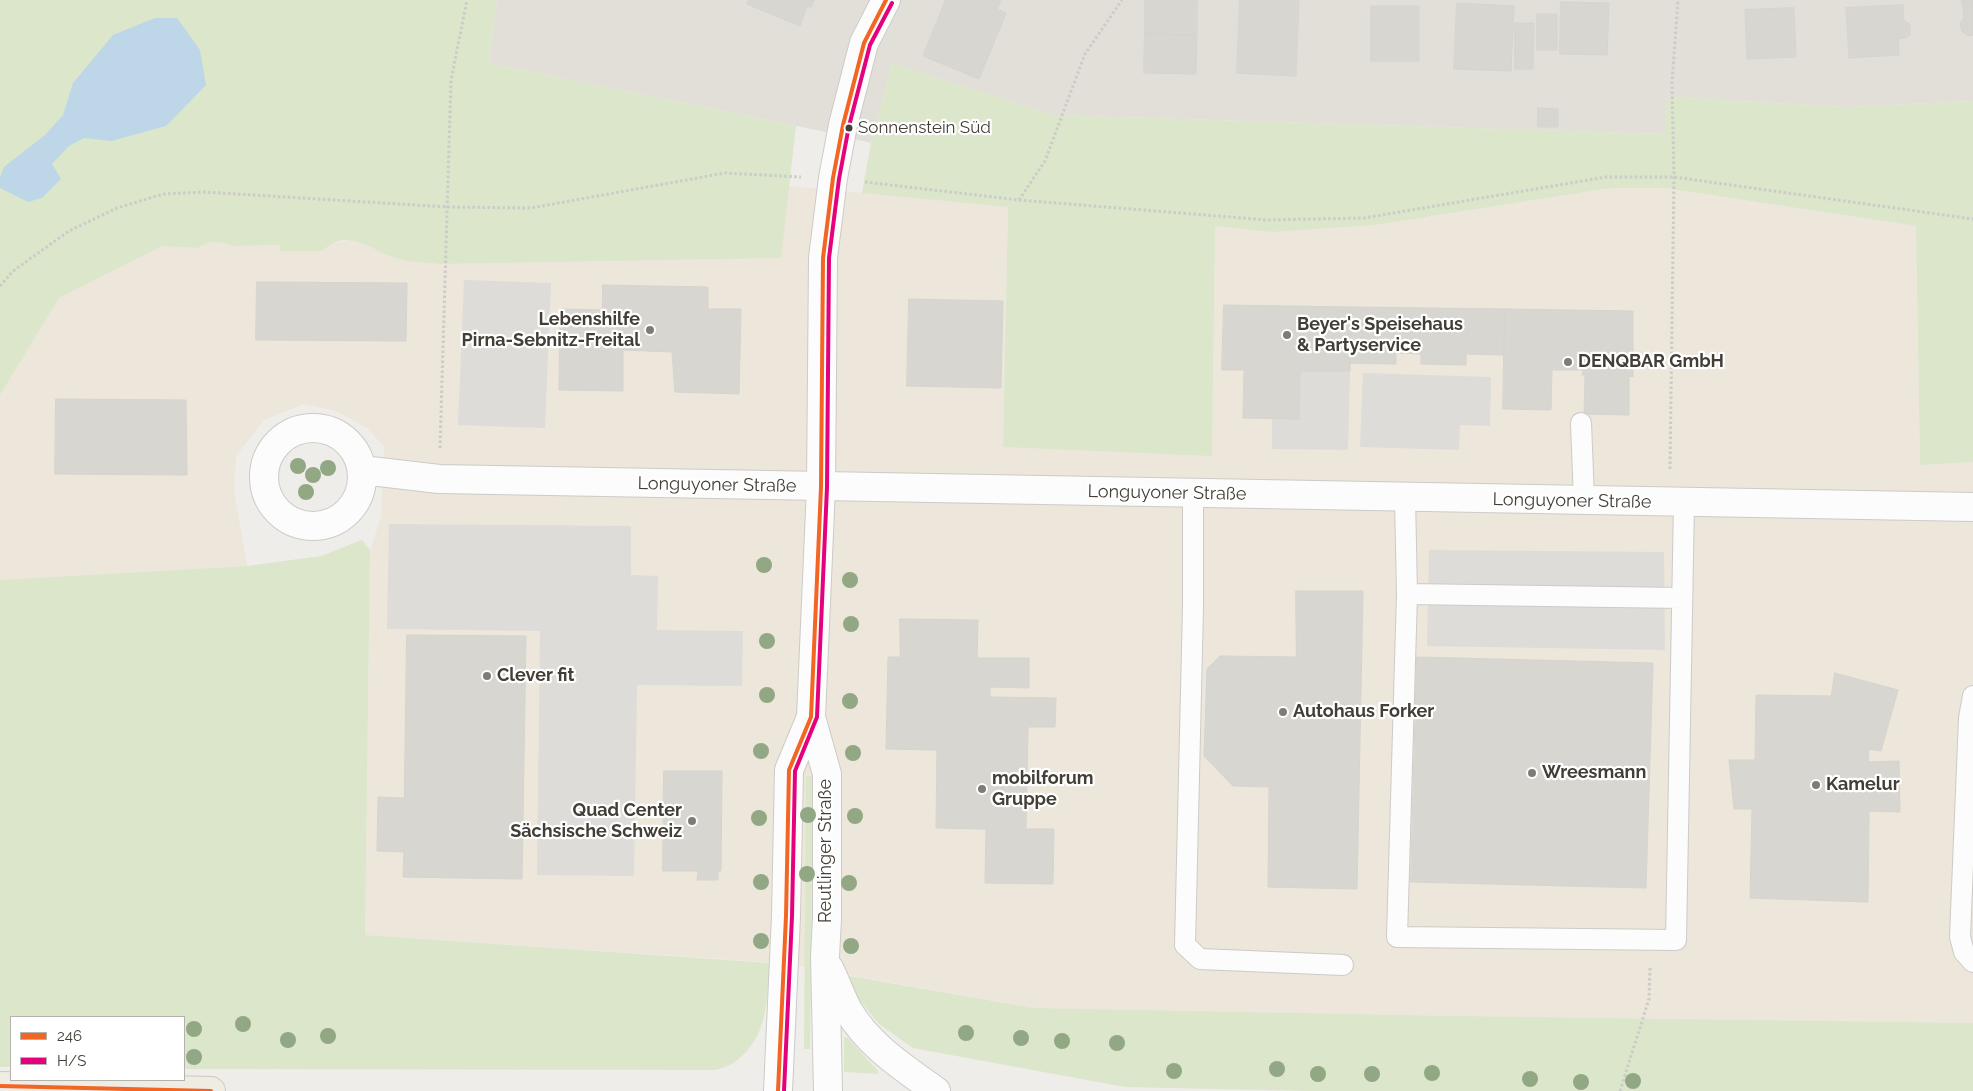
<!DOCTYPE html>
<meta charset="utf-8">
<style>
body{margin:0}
#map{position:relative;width:1973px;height:1091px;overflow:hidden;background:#eeede9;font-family:Raleway,sans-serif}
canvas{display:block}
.legend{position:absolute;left:10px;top:1016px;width:175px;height:65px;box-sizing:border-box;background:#fff;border:1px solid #b4b2af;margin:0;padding:6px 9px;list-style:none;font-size:15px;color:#433e36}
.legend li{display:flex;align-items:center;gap:10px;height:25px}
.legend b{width:25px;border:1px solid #b4b2af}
</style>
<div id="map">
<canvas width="1973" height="1091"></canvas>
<ul class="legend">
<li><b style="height:6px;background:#f26522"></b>246</li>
<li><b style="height:6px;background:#e5007d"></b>H/S</li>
</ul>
</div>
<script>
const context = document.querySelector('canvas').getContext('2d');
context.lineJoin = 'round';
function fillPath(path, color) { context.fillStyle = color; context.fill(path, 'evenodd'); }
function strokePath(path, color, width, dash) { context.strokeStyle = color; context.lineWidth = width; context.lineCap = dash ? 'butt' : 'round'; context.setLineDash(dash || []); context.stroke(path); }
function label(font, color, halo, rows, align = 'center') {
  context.font = font + ' Raleway,sans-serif'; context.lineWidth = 4.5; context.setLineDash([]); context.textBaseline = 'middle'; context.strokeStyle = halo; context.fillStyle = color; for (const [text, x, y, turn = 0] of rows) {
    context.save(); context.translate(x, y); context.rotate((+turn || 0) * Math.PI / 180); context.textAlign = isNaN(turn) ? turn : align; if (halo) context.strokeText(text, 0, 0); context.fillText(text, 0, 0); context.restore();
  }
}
fillPath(new Path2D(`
 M 497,0 L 1973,0 L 1973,101 L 1846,107 L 1667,97 L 1666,134 L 1054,115 L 892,64 L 871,143 L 821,131 L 489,63 Z`), '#e1dfd7');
fillPath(new Path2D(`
 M 789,186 L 1008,207 L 1003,447 L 1212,455 L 1215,226 L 1272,232 L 1375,225 L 1610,188 L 1665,188 L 1916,226 L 1920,465 L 1973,462 L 1973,1023 L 1456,1016 L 1033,1008 L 782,963 L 365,935 L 370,550 L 381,517 L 384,446 L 367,428 L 336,411 L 304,404 L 264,420 L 236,456 L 234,491 L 247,566 L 0,580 L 0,395 L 59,298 L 162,246 L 197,248 L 210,242 L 224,243 L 234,246 L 281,245 L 280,251 L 322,251 L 329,244 L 353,239 L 394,258 L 439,264 L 780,258 Z`), '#ede6da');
fillPath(new Path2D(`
 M 0,0 L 497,0 L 489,63 L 796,126 L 781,258 L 439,264 C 424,262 406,262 393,257 C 367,248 347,227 322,251 L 280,251 L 280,245 L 234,246 L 224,243 L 210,242 L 197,248 L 162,246 L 59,298 L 0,395 Z
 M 892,64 L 1054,115 L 1665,134 L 1667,97 L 1846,107 L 1973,101 L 1973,462 L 1920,465 L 1916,226 L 1665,188 L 1610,188 L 1375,225 L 1272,232 L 1215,226 L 1212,456 L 1003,447 L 1008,207 L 862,193 L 871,143 Z
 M 362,540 L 370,550 L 365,935 L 770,963 C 766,1000 769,1036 736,1061 C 730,1066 722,1068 715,1070 L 184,1069 L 184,1017 L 11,1017 L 11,1067 L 0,1067 L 0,580 L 247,566 L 321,556 Z
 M 806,776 L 813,776 L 810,1049 L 804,1049 Z
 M 844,975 L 1033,1008 L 1456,1016 L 1973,1023 L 1973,1091 L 1308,1091 L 1125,1087 L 913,1048 L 879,1024 L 861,1002 Z
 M 844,1037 L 848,1038 L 878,1071 L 878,1074 L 844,1072 Z`), '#dbe6cb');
fillPath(new Path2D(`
 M 464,280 L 551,283 L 545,428 L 458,425 Z
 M 1300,371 L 1350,371 L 1348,450 L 1272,449 L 1272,419 L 1299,419 Z
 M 1363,373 L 1491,377 L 1490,426 L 1460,425 L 1459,450 L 1360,447 Z
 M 389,524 L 631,526 L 631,575 L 658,576 L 657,630 L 743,631 L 742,686 L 637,685 L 634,876 L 537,875 L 540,631 L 387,629 Z
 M 1429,550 L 1664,552 L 1665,650 L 1427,646 Z`), '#dedcd9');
fillPath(new Path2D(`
 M 155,18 L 177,18 L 200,50 L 206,85 L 166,126 L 111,141 L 84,138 L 69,146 L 52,164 L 61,179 L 42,198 L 28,202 L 0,188 L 0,177 L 4,167 L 45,135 L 63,115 L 73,83 L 113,35 Z`), '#bed7e8');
const building = new Path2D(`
 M 749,0 L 814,0 L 811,7 L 807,6 L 800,26 L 747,4 Z
 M 946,0 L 1001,0 L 997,9 L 1006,13 L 979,79 L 923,56 Z
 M 1145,0 L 1197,0 L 1197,35 L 1145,34 Z
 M 1240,0 L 1299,0 L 1296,76 L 1237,73 Z
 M 1962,0 L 1973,0 L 1973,35 L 1968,36 L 1962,31 L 1960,24 L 1964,18 Z
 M 1561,2 L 1609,3 L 1607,55 L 1560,54 Z
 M 1457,3 L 1514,6 L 1511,71 L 1454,69 Z
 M 1903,5 L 1904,21 L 1910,24 L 1910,35 L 1906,38 L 1898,39 L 1899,55 L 1849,58 L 1846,8 Z
 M 1371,6 L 1419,6 L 1419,61 L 1371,61 Z
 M 1794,8 L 1796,57 L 1747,59 L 1745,10 Z
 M 1537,14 L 1557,14 L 1557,50 L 1537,50 Z
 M 1515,23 L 1534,23 L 1533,69 L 1515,69 Z
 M 1145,34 L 1197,35 L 1196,74 L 1144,73 Z
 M 1538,108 L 1558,109 L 1558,127 L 1538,127 Z
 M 257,282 L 407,283 L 406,341 L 256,340 Z
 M 603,285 L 708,287 L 708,309 L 741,309 L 739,394 L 675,392 L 672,352 L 623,350 L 623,391 L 559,390 L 560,309 L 602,310 Z
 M 909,299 L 1003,301 L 1001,388 L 907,386 Z
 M 1224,305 L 1351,307 L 1350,371 L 1300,371 L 1299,419 L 1243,418 L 1244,370 L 1222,370 Z
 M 1351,307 L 1505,309 L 1504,355 L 1466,354 L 1466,365 L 1421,364 L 1421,354 L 1396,353 L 1396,364 L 1350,363 Z
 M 1505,309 L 1633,311 L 1633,377 L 1629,376 L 1629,415 L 1584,414 L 1585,375 L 1582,375 L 1583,370 L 1552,370 L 1551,410 L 1503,409 Z
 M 56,399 L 186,400 L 187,475 L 55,474 Z
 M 1296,591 L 1363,591 L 1357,889 L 1268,887 L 1269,787 L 1233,786 L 1204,756 L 1207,669 L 1220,656 L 1296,657 Z
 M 900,619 L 978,620 L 977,658 L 1029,658 L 1029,688 L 990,687 L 990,697 L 1056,698 L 1055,727 L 1028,727 L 1026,829 L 1054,829 L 1053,884 L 985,883 L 986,829 L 936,828 L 937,750 L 886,749 L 888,657 L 900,657 Z
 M 407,635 L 526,636 L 522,879 L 403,877 L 404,852 L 377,851 L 378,797 L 404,798 Z
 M 1417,657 L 1653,663 L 1646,888 L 1411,882 Z
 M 1835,673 L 1898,690 L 1881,751 L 1869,749 L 1868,762 L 1899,761 L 1900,812 L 1869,811 L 1868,902 L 1750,898 L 1752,809 L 1734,809 L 1729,760 L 1755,760 L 1756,695 L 1831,696 Z
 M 664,771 L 722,771 L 721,871 L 718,871 L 718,880 L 697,880 L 698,871 L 663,871 Z`);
fillPath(building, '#d8d6d1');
strokePath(building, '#d6d4cf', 1);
const service = new Path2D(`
 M 1581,423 L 1584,500
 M 1193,494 L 1193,607 L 1185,945 L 1200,959 L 1343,965
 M 1405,497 L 1407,594
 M 1682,598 L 1407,594 L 1397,937 L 1676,940 L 1684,503
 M 1973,696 L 1969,718 L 1960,937 L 1964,952 L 1973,962`);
const minor = new Path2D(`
 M264 477a49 49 0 1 1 98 0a49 49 0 1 1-98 0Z
 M 362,470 L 439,479 L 1973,507
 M 829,968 C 836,982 841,997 848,1010 C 868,1045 904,1068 936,1091
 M 778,1091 L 786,916 L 789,770 L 811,717
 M 828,1091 L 825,957 L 827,918 L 827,774 L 811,717 L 821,487 L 823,258 L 833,178 L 843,125 L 864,43 L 886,0`);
const primary = new Path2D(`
 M 0,1086 L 211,1091`);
strokePath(service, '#cccbc7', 22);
strokePath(minor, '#cccbc7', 30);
strokePath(primary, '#cfc9b9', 30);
strokePath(new Path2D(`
 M 865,182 L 1019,200 L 1267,220 L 1364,218 L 1606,177 L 1674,177 L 1973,219
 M 1019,200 L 1045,161 L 1085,54 L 1122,0
 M 0,286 L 13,271 L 69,231 L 117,208 L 163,194 L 204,192 L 448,207 L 531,208 L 725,173 L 801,177
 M 440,448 L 451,80 L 467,0
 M 1670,469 L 1674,177 L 1672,83 L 1678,0
 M 1620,1091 L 1649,999 L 1650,967`), '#cccbc7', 3, [2.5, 2.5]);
strokePath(service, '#fcfcfc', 20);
strokePath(minor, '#fcfcfc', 28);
strokePath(primary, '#efece4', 28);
strokePath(new Path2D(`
 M 0,1086 L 211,1091
 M 778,1091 L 786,916 L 789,770 L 811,717 L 821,487 L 823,258 L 833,178 L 843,125 L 864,43 L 886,0`), '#f26522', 4);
strokePath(new Path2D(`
 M 784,1091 L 792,916 L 795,771 L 817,717 L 827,487 L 829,258 L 839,179 L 849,126 L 870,45 L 892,3`), '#e5007d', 4);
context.fillStyle = '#92a783';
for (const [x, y] of [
 [298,466],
 [328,468],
 [313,475],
 [306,492],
 [764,565],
 [850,580],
 [851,624],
 [767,641],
 [767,695],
 [850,701],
 [761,751],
 [853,753],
 [808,815],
 [855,816],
 [759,818],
 [807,874],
 [761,882],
 [849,883],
 [761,941],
 [851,946],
 [243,1024],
 [194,1029],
 [966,1033],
 [328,1036],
 [1021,1038],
 [288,1040],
 [1062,1041],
 [1117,1043],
 [194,1057],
 [1277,1069],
 [1174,1071],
 [1432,1073],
 [1318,1074],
 [1372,1074],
 [1530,1079],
 [1633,1081],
 [1581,1082]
]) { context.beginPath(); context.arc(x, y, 8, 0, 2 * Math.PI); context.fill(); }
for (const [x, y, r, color] of [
 [849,128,4.5,"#433e36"],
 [650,330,5,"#7f7b75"],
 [1287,335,5,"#7f7b75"],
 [1568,362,5,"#7f7b75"],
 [487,676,5,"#7f7b75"],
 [1283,712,5,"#7f7b75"],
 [1532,773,5,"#7f7b75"],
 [1816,785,5,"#7f7b75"],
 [982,789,5,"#7f7b75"],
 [692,821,5,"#7f7b75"]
]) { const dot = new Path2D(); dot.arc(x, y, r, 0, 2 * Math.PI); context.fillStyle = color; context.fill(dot); strokePath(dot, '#fff', 2); }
label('17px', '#433e36', '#fff', [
 ["Sonnenstein Süd",858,128]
], 'left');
label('bold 18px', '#433e36', '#fff', [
 ["Lebenshilfe",640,320,"right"],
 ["Pirna-Sebnitz-Freital",640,341,"right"],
 ["Beyer's Speisehaus",1297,325],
 ["& Partyservice",1297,346],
 ["DENQBAR GmbH",1578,362],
 ["Clever fit",497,676],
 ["Autohaus Forker",1293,712],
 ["Wreesmann",1542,773],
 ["mobilforum",992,779],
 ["Gruppe",992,800],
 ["Kamelur",1826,785],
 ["Quad Center",682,811,"right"],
 ["Sächsische Schweiz",682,832,"right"]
], 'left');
label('18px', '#433e36', '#fff', [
 ["Longuyoner Straße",717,485,1],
 ["Longuyoner Straße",1167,493,1],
 ["Longuyoner Straße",1572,501,1],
 ["Reutlinger Straße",826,851,-90]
]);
</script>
